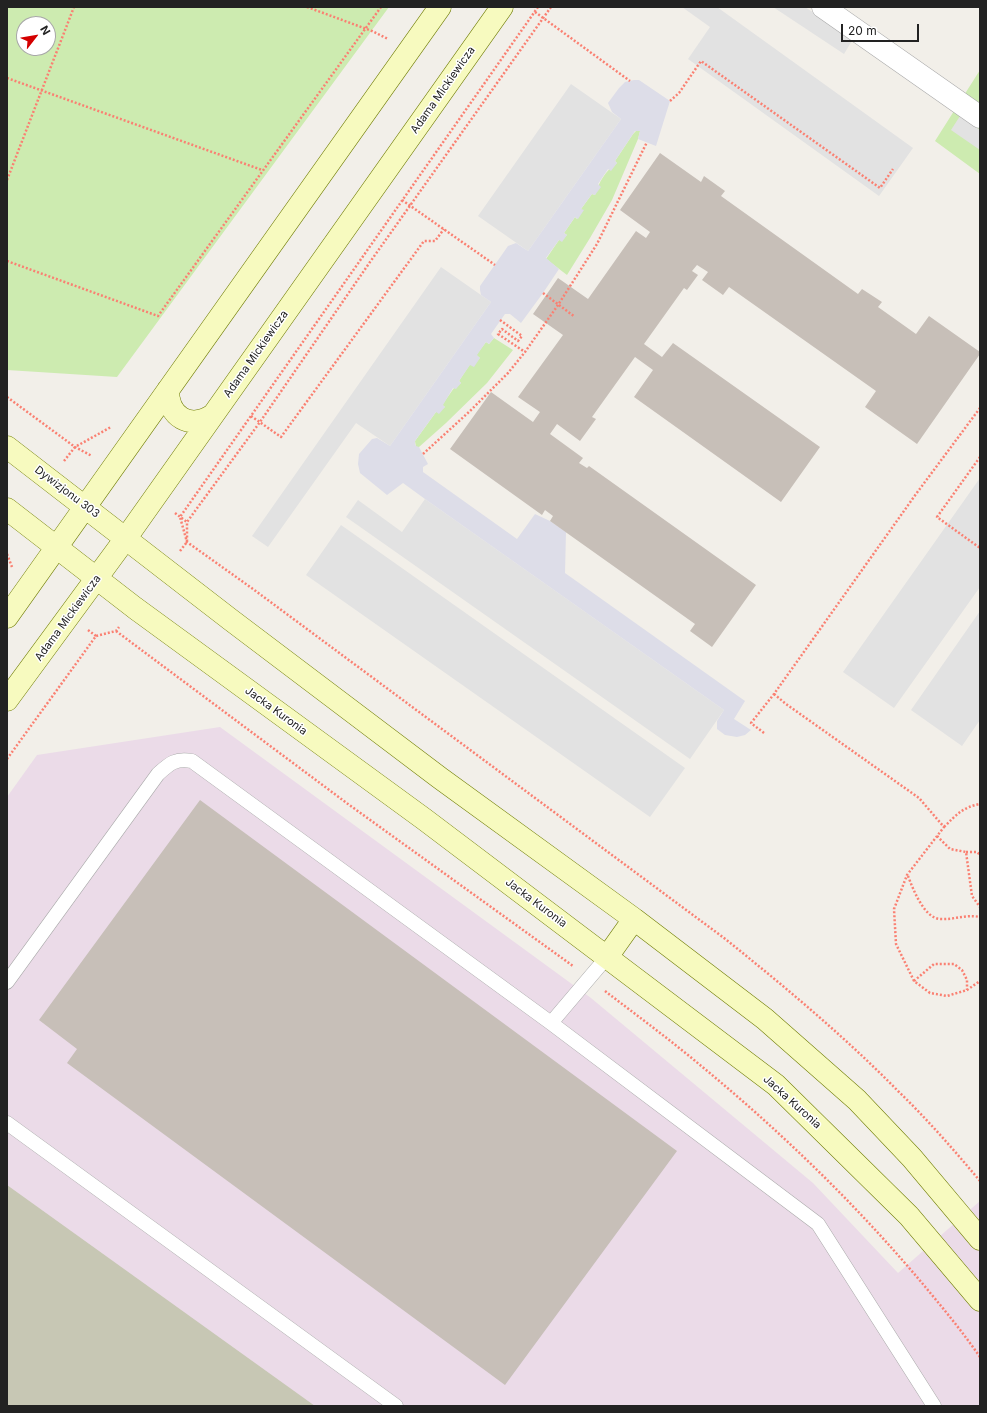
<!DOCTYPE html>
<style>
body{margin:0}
#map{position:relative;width:987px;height:1413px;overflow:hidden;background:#f2efe9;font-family:Inter,sans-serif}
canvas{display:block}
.frame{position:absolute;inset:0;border:8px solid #222;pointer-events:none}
.north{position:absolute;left:16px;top:16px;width:40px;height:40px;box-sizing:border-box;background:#fff;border:1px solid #a7a7a7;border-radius:50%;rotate:59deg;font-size:11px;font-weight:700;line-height:16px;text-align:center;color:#222}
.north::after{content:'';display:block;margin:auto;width:14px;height:18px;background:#d40000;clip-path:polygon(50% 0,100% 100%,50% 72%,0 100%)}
.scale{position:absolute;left:841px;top:24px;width:78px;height:18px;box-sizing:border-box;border:2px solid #222;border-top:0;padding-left:5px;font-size:12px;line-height:14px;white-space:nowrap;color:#222;-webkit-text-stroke:3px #fff;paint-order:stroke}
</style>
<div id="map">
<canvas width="987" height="1413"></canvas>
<div class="frame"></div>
<div class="north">N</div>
<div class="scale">20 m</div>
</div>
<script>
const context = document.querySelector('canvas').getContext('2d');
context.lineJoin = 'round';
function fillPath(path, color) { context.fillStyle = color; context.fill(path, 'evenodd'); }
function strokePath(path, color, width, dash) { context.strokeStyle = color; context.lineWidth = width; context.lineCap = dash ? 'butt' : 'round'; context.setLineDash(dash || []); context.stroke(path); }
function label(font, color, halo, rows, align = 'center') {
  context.font = font + ' Inter,sans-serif'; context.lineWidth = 3; context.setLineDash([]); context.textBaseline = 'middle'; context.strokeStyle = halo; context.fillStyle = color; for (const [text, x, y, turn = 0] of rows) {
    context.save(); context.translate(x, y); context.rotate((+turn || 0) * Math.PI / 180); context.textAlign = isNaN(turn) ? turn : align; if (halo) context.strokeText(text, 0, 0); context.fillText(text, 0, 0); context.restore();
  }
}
fillPath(new Path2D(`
 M 220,727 L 591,998 L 813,1183 L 898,1273 L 980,1201 L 980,1406 L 7,1406 L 7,797 L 37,755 Z`), '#ebdbe8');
fillPath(new Path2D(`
 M 7,1185 L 315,1406 L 7,1406 Z`), '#c7c7b4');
fillPath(new Path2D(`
 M 7,7 L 389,7 L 117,377 L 7,370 ZM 24,24 L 48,24 L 48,48 L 24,48 Z
 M 980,70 L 980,174 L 935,141 Z
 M 637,130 L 640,131 L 638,139 L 612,200 L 590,238 L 567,275 L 546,259 L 559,240 L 567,235 L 564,233 L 575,217 L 577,219 L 581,209 L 592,194 L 595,195 C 599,182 605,171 617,163 L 615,161 L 633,134 Z
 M 494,338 L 513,350 L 487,383 L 446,423 L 419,447 L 416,447 L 415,441 L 436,412 L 445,407 L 442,405 L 454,388 L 461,383 L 459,381 L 470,364 L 480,358 L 476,355 L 486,342 L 489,344 Z`), '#cdebb0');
fillPath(new Path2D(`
 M 682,7 L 717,7 L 913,148 L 879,196 L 688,59 L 710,27 Z
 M 773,7 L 805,7 L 853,39 L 844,54 Z
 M 571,84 L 621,119 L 528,251 L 478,216 Z
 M 960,116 L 980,130 L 980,150 L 951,130 Z
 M 441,267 L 491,302 L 390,446 L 356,423 L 268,547 L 252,536 Z
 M 980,478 L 980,587 L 894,708 L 843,672 Z
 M 425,499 L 724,710 L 690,759 L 346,517 L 358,500 L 402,532 Z
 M 341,525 L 685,768 L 650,817 L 306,575 Z
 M 980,611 L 980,720 L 962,746 L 911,710 Z`), '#e2e2e2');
fillPath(new Path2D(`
 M 634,80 L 639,80 L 670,101 L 656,146 L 638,139 L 640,131 L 635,131 L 615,161 L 617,163 L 611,171 L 608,169 L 598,184 L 601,187 L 595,195 L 592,194 L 581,209 L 584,210 L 578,219 L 575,217 L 564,233 L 567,235 L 562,242 L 559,240 L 546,258 L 559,269 L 543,293 L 521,323 L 510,314 L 505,314 L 491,334 L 494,338 L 489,344 L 486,342 L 477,355 L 480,358 L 474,367 L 470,365 L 459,381 L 461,383 L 456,389 L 453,388 L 443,405 L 445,407 L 439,414 L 436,412 L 415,441 L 415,444 L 416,446 L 419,447 L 428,464 L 423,467 L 423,472 L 517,539 L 535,514 L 550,521 L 566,532 L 565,573 L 745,701 L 734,719 L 751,730 L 745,735 L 737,737 L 725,735 L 717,729 L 717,721 L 724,710 L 425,499 L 403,483 L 387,495 L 360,473 L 358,464 L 359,454 L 372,439 L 377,438 L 390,446 L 491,302 L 481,295 L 480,290 L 480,286 L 508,246 L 516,243 L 528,251 L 621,119 L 612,112 L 608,103 L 619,88 L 625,82 Z`), '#dddde8');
fillPath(new Path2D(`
 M 660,153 L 701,182 L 704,176 L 725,191 L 721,196 L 858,294 L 862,289 L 882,302 L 878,307 L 916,334 L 929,316 L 980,352 L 980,354 L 917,444 L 865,407 L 876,391 L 729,287 L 723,295 L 702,280 L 708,272 L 697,265 L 692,271 L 698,275 L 687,290 L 684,288 L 644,344 L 662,357 L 673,343 L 820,447 L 781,502 L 634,397 L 653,370 L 635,357 L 592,417 L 596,419 L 580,441 L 557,424 L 550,434 L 583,458 L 579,463 L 587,468 L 589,466 L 756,585 L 712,647 L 690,631 L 695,624 L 550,521 L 553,516 L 545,510 L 542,515 L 450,449 L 491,392 L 533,422 L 540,412 L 518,397 L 563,335 L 533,314 L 558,278 L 588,299 L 636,231 L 646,238 L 650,232 L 620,210 Z
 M 200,800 L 677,1151 L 505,1385 L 67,1063 L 77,1049 L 39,1020 Z`), '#c7bfb8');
const lane = new Path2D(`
 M 7,982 L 158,774 C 170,763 176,758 192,761 L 551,1023 L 818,1224 L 934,1406
 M 551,1023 L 607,957
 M 7,1123 L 396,1406`);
const street = new Path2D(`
 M 823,7 L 980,117`);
const secondary = new Path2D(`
 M 168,390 C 168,417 190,430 213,415
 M 7,447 L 231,620 L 440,778 L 634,919 L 765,1019 L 857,1100 L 912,1158 L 980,1239
 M 7,509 L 135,608 L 424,819 L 776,1085 L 909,1216 L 980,1300
 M 7,617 L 440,7
 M 7,700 L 126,538 L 502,7
 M 607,957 L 634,919`);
strokePath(lane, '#a9a9a9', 15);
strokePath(street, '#a9a9a9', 23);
strokePath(secondary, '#707d05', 23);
strokePath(new Path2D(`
 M 307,7 L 372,31 L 388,39
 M 538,7 L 180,517 L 187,542 L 253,589 L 724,938 C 784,986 844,1036 898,1091 C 927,1119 954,1150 980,1181
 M 535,12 L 630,81
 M 7,78 L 262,170
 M 670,101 L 679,93 L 701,61 L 880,188 L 893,169
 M 7,180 L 74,7
 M 402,200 L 495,265
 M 7,261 L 158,316 L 381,7
 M 543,293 L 575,317
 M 500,320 L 522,336 L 518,341 L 502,329 L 498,334 L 525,352
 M 7,397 L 75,447 L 92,456
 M 251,416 L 281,437 L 424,241 L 435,241 L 444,229
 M 423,454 L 470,411 L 508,373 L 525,352 L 558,305 L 597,244 L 647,142
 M 980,457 L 937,517 L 980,548
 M 64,461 L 75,447 L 111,427
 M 175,513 L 187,522
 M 180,551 L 187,542 L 187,522 L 260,422 L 370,262 L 551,7
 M 7,554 L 12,567
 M 88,630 L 96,636
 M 116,631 L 348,804 L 573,966
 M 774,694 L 786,704 L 919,798 L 944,827 L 907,875 L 894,909 L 896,944 L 914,981 L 930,993 L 947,996 L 967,990 L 980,981
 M 764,733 L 751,723 L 774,694 L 916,494 L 980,408
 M 7,759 L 96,636 L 116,631 L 119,627
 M 944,827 C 956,815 963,807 980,804
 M 937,836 L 950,849 L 966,852 L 972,896 L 980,907
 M 966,852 L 977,852 L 980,855
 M 908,876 C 913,889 924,918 940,919 C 954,920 965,914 980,917
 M 914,981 L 934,964 L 954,964 L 962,970 L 967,980 L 967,990
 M 605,991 C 635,1014 665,1036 694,1060 C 776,1127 854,1202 922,1283 C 942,1307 962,1331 980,1357`), '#fa8072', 2.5, [2, 2]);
strokePath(lane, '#fff', 14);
strokePath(street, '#fff', 22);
strokePath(secondary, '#f7fabf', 22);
label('11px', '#222', '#fff', [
 ["Adama Mickiewicza",443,90,-55],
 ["Adama Mickiewicza",256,354,-55],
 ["Dywizjonu 303",67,492,37],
 ["Adama Mickiewicza",68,618,-54],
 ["Jacka Kuronia",276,711,36],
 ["Jacka Kuronia",536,903,37],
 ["Jacka Kuronia",792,1102,42]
]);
</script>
